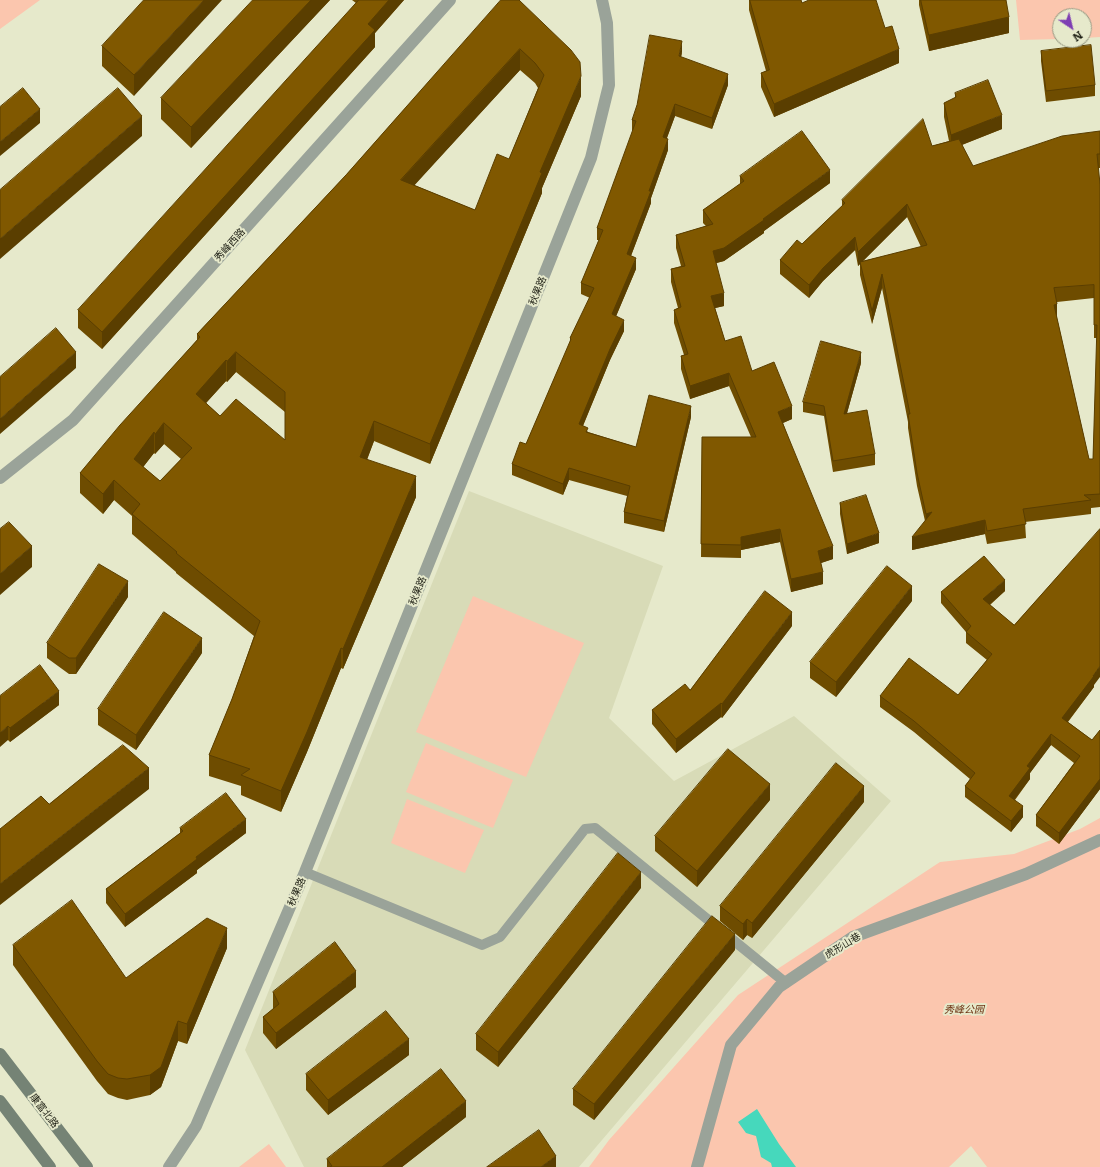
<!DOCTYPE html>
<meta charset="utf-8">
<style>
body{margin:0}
#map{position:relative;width:1100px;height:1167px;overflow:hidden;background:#e6e9cb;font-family:Literata,serif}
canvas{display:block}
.north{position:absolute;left:1052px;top:8px;width:40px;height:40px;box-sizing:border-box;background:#e6e9cb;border:1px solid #969882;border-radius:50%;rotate:145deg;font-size:11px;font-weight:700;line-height:16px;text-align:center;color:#1e1f14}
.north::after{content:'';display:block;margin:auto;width:14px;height:18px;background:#7e3eb3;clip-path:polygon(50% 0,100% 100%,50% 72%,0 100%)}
</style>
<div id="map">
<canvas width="1100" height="1167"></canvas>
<div class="north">N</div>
</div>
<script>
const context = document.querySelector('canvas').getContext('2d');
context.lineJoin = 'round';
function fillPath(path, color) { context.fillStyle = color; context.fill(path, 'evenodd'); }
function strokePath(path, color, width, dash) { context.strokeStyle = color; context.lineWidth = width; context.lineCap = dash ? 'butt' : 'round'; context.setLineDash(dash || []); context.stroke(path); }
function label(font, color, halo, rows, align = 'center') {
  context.font = font + ' Literata,"Noto Sans SC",serif'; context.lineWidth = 4; context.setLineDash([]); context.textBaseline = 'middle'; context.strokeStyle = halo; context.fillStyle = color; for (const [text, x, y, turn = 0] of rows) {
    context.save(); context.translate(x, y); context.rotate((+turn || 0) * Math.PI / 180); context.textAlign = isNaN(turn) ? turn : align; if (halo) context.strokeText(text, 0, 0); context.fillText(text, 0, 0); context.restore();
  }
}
fillPath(new Path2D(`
 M 469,491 L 663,566 L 609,718 L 674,781 L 794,716 L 891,801 L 579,1167 L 304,1167 L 245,1050 Z`), '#d8dbb7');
fillPath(new Path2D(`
 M 0,0 L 40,0 L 0,29 Z
 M 1016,0 L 1100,0 L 1100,37 L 1084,38 L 1084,16 L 1060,16 L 1060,39 L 1020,40 Z
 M 473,596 L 584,643 L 526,777 L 416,732 Z
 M 426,743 L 513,780 L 493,828 L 406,792 Z
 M 407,799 L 484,830 L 465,873 L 391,843 Z
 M 1100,818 L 1100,1167 L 987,1167 L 971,1146 L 949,1167 L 589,1167 L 609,1140 L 738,995 L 940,862 L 1014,854 L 1080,829 Z
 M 269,1144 L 286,1167 L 239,1167 Z`), '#fbc6ae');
fillPath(new Path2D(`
 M 757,1109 L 779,1144 L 796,1167 L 772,1167 L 771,1163 L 761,1157 L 756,1136 L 746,1133 L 738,1122 Z`), '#46d8bc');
strokePath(new Path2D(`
 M 305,872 L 482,945 L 500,937 L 585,829 L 595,828 L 786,983`), '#9aa399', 10);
strokePath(new Path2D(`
 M 169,1167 L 196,1126 L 305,872 L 591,158 L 609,85 L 607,23 L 602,0
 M 697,1167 L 731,1045 L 779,987 L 853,937 L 1026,874 L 1100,840`), '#9aa399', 12);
strokePath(new Path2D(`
 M 0,478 L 73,420 L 450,0`), '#9aa399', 12);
strokePath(new Path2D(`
 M 0,1054 L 87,1167
 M 0,1101 L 50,1167`), '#758375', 12);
fillPath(new Path2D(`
 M 144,0 L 134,96 L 102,66 L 102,46 Z
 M 253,0 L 330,0 L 191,148 L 161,119 L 161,98 Z
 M 352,0 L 404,0 L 375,33 L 375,47 L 102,349 L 78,328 L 78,310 L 356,3 Z
 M 501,0 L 581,96 L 542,188 L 542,193 L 430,464 L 374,441 L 367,460 L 416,497 L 343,669 L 341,668 L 307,752 L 281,812 L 241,795 L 241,786 L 209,776 L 209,755 L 232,699 L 254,636 L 176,573 L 176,572 L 132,534 L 132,516 L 114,500 L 103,514 L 80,493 L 80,473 L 197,340 L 197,334 L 346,175 ZM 520,70 L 535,83 L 538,88 L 509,159 L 475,210 L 414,185 ZM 236,372 L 285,412 L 285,440 L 220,416 L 206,403 L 226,381 L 227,382 ZM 164,444 L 181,459 L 160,481 L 143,467 L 154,453 L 155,454 Z
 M 749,0 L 801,0 L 802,3 L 885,28 L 899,63 L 774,117 L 761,87 L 761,73 L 766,71 L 749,10 Z
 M 919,0 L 1006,0 L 1009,33 L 929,51 L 919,5 Z
 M 1041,51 L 1095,85 L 1095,96 L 1046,102 L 1041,61 Z
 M 682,52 L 681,57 L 728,85 L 712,129 L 675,116 L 667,138 L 668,150 L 651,198 L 651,203 L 631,256 L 636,269 L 616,316 L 624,331 L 610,360 L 583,426 L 588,432 L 636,447 L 691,417 L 664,532 L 624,523 L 624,512 L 627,496 L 569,480 L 563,495 L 512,475 L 512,464 L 526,444 L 570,342 L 570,338 L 590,298 L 581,294 L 581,283 L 599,240 L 597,240 L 597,228 L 633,131 L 632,131 L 632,120 Z
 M 955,93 L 1002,129 L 962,145 L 973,166 L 1100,131 L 1100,168 L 1098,168 L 1100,184 L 1100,507 L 1091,508 L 1091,514 L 1025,522 L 1026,538 L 987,544 L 985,534 L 912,550 L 925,521 L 917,486 L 908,428 L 908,422 L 882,288 L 872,324 L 860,275 L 860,264 L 858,266 L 855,250 L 823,281 L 809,298 L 780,274 L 780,260 L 802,244 L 842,206 L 842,200 L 932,146 L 949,141 L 944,117 L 944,103 L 955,98 ZM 907,217 L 921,247 L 863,261 ZM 1094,298 L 1094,338 L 1097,338 L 1093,459 L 1089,459 L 1057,318 L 1057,302 Z
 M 740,176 L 830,183 L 764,231 L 764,233 L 724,261 L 716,263 L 724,306 L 715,308 L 725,341 L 752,371 L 792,419 L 783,423 L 833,559 L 821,563 L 823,584 L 791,592 L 780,542 L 741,550 L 741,558 L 701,557 L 702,437 L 751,437 L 729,386 L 690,399 L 681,369 L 681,356 L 684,355 L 674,323 L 674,310 L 678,308 L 671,282 L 671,269 L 681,266 L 676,248 L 676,235 L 706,226 L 703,223 L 703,210 L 740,184 Z
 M 861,363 L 847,413 L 875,454 L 875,465 L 833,472 L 824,416 L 803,412 L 803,402 Z
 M 840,503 L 879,543 L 847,554 L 840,514 Z
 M 1005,591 L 990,605 L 1014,625 L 1094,685 L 1094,687 L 1068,722 L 1092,740 L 1100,730 L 1100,789 L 1059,844 L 1036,826 L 1036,815 L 1074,763 L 1051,745 L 1030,773 L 1030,779 L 1015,800 L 1023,817 L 1011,832 L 965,797 L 965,786 L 970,779 L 914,732 L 880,707 L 880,696 L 958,695 L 987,660 L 966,643 L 966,632 L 941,603 L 941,592 Z
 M 128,597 L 76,674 L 69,674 L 47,658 L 47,643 Z
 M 912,601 L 836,697 L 810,678 L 810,662 Z
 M 792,626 L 722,718 L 721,717 L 676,753 L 652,724 L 652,710 L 690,690 Z
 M 202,653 L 136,750 L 98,725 L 98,709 Z
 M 0,696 L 59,705 L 10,742 L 8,740 Z
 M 770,800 L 697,887 L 655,851 L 655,836 Z
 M 864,802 L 752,938 L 747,935 L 743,940 L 720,921 L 720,906 Z
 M 180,828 L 246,833 L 197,870 L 197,873 L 125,927 L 106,903 L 106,889 L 180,833 Z
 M 641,888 L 498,1067 L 476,1050 L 476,1034 Z
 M 13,945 L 126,978 L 227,948 L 187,1044 L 178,1041 L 161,1087 L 150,1095 L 127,1100 L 118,1098 L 108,1094 L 97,1081 L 13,965 Z
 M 735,950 L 594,1120 L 573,1105 L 573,1089 Z
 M 356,987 L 276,1049 L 263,1033 L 263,1017 L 273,1009 L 273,992 Z
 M 409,1055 L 328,1115 L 306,1090 L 306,1074 Z
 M 466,1117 L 402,1167 L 327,1167 L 327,1159 Z`), '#6e4c00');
fillPath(new Path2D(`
 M 204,0 L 222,0 L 134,96 L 134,75 Z
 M 311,0 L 330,0 L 191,148 L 191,127 Z
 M 389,0 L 404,0 L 375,33 L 375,47 L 102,349 L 102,332 Z
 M 1009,17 L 1009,33 L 929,51 L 929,35 Z
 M 682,41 L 682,52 L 679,68 L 679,56 Z
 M 520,49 L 520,70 L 401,200 L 401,180 Z
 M 899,49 L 899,63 L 774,117 L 774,104 Z
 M 728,74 L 728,85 L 712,129 L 712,118 Z
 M 581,76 L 581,96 L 542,188 L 542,193 L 430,464 L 430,444 L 540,172 Z
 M 675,104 L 675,116 L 663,148 L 663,137 Z
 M 40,109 L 40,123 L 0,156 L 0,142 Z
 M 1002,115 L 1002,129 L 951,149 L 951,135 Z
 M 142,116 L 142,136 L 0,259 L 0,239 Z
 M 668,139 L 668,150 L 651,198 L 651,203 L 627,266 L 627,254 Z
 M 830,170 L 830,183 L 764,231 L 764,233 L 724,261 L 713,264 L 713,251 L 763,219 Z
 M 907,204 L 907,217 L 861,263 L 860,262 L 860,264 L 858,266 L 858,252 Z
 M 855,237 L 855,250 L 823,281 L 809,298 L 809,285 L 823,268 Z
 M 636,258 L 636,269 L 612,326 L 612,314 Z
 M 882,274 L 882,288 L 872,324 L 872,311 Z
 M 724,293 L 724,306 L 711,309 L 711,296 Z
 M 1057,304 L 1057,318 L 1054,318 L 1054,305 Z
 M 624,320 L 624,331 L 610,360 L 579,435 L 579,424 L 610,349 Z
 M 76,352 L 76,368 L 0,434 L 0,419 Z
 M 236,352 L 236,372 L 227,382 L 227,361 Z
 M 861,352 L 861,363 L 844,424 L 844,414 Z
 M 226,360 L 226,381 L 196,414 L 196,394 Z
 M 729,373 L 729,386 L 690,399 L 690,386 Z
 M 691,406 L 691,417 L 664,532 L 664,521 Z
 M 792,406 L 792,419 L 778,425 L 778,412 Z
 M 374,421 L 374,441 L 360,477 L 360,457 Z
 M 164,423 L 164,444 L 155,454 L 155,434 Z
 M 154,432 L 154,453 L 134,479 L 134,459 Z
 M 569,468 L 569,480 L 563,495 L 563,484 Z
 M 416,476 L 416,497 L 343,669 L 343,649 Z
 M 114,480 L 114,500 L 103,514 L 103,494 Z
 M 932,512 L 926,527 L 926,514 Z
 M 985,520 L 985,534 L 912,550 L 912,537 Z
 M 780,529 L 780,542 L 741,550 L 741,558 L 741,537 Z
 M 879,533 L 879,543 L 847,554 L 847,544 Z
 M 32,546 L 32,567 L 0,595 L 0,574 Z
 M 833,546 L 833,559 L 818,564 L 818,551 Z
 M 823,572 L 823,584 L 791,592 L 791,579 Z
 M 1005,580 L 1005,591 L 983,610 L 983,599 Z
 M 128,581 L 128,597 L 76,674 L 76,658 Z
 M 912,586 L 912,601 L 836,697 L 836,682 Z
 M 792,612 L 792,626 L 722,718 L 722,704 Z
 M 202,638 L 202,653 L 136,750 L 136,735 Z
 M 341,648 L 341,668 L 307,752 L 281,812 L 281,791 Z
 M 1100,666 L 1100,677 L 1094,685 L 1094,687 L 1062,729 L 1062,718 Z
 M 59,691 L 59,705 L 10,742 L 10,728 Z
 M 721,703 L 721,717 L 676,753 L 676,739 Z
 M 8,726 L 8,740 L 0,747 L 0,733 Z
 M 1051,734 L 1051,745 L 1030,773 L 1030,779 L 1009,806 L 1009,796 L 1027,766 Z
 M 149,768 L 149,789 L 0,905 L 0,884 Z
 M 1100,779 L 1100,789 L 1059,844 L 1059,833 Z
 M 770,784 L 770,800 L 697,887 L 697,871 Z
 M 864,786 L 864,802 L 752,938 L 752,923 Z
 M 1023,806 L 1023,817 L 1011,832 L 1011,821 Z
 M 246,819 L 246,833 L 197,870 L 197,873 L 125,927 L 125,914 L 196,857 Z
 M 641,872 L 641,888 L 498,1067 L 498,1052 Z
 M 747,919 L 747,935 L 743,940 L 743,924 Z
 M 227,928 L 227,948 L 187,1044 L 187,1024 Z
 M 735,934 L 735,950 L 594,1120 L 594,1104 Z
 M 356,971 L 356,987 L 276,1049 L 276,1033 Z
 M 178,1021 L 178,1041 L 161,1087 L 150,1095 L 150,1075 Z
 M 409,1039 L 409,1055 L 328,1115 L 328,1100 Z
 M 466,1101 L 466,1117 L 402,1167 L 382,1167 Z
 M 556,1156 L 556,1167 L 541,1167 Z`), '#5a3e00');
const building = new Path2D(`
 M 144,0 L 204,0 L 134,75 L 102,46 Z
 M 253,0 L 311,0 L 191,127 L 161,98 Z
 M 359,0 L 389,0 L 368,24 L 375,30 L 102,332 L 78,310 Z
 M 501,0 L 519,0 L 571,50 L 580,62 L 581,76 L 540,172 L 542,173 L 430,444 L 374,421 L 360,457 L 416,476 L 343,649 L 341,648 L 307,732 L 281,791 L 241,775 L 250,769 L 209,755 L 232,699 L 260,621 L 176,553 L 177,552 L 132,514 L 140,504 L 114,480 L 103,494 L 80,473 L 120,425 L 200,337 L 197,334 L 346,175 ZM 520,49 L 535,63 L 544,75 L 509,159 L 497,154 L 475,210 L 401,180 ZM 236,352 L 285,392 L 285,440 L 236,399 L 220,416 L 196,394 L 226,360 L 227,361 ZM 164,423 L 192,448 L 160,481 L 134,459 L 154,432 L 155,434 Z
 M 750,0 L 801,0 L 802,3 L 809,0 L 876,0 L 885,28 L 892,26 L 899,49 L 774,104 L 761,73 L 769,70 Z
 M 921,0 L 1006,0 L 1009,17 L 929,35 Z
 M 650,35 L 682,41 L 679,56 L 728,74 L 712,118 L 675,104 L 663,137 L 668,139 L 649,191 L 651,191 L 627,254 L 636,258 L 612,314 L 624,320 L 610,349 L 579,424 L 588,428 L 586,432 L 636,447 L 649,395 L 691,406 L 664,521 L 624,512 L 630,486 L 569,468 L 563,484 L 512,464 L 520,442 L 526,444 L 571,339 L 570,338 L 594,288 L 581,283 L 603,230 L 597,228 L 636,121 L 632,120 L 637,105 Z
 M 1091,45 L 1095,85 L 1046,91 L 1041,51 Z
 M 988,80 L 1002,115 L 951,135 L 944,103 L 956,97 L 955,93 Z
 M 23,88 L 40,109 L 0,142 L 0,107 Z
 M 118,88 L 142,116 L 0,239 L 0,190 Z
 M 923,119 L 932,146 L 959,139 L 973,166 L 1062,136 L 1100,131 L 1100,154 L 1097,154 L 1100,184 L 1100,494 L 1084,495 L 1091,500 L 1023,509 L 1026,524 L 987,531 L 985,520 L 912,537 L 932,512 L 926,514 L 917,473 L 908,414 L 910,414 L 882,274 L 872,311 L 860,262 L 927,245 L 907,204 L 858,252 L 855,237 L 823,268 L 809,285 L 780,260 L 797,240 L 802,244 L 845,203 L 842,200 ZM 1094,285 L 1094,325 L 1097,325 L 1093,459 L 1089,459 L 1054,305 L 1057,304 L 1054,288 Z
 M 802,131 L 830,170 L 763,219 L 764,220 L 724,248 L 713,251 L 724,293 L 711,296 L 725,341 L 741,336 L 752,371 L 774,362 L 792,406 L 778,412 L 833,546 L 818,551 L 823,572 L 791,579 L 780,529 L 741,537 L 741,545 L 701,544 L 702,437 L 756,437 L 729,373 L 690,386 L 681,356 L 688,354 L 674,310 L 681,307 L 671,269 L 685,266 L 676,235 L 713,224 L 703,210 L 744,181 L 740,176 Z
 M 56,328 L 76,352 L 0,419 L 0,377 Z
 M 821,341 L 861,352 L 844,414 L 867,410 L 875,454 L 833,461 L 824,406 L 803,402 Z
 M 866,495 L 879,533 L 847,544 L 840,503 Z
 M 9,522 L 32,546 L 0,574 L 0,529 Z
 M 1100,529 L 1100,666 L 1093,676 L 1094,676 L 1062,718 L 1092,740 L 1100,730 L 1100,779 L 1059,833 L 1036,815 L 1080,756 L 1051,734 L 1027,766 L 1030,768 L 1009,796 L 1023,806 L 1011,821 L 965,786 L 975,773 L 914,721 L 880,696 L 909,658 L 958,695 L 992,654 L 966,632 L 971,626 L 941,592 L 984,556 L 1005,580 L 983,599 L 1014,625 Z
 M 99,564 L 128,581 L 76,658 L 69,658 L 47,643 Z
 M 887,566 L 912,586 L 836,682 L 810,662 Z
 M 765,591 L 792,612 L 722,704 L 721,703 L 676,739 L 652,710 L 685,684 L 690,690 Z
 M 164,612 L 202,638 L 136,735 L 98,709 Z
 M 40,665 L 59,691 L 10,728 L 8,726 L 0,733 L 0,696 Z
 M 123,745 L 149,768 L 0,884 L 0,829 L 41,796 L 49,804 Z
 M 728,749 L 770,784 L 697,871 L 655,836 Z
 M 836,763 L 864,786 L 752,923 L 747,919 L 743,924 L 720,906 Z
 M 226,793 L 246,819 L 196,857 L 197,859 L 125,914 L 106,889 L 183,831 L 180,828 Z
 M 618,853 L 641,872 L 498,1052 L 476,1034 Z
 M 72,900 L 126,978 L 207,918 L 227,928 L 187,1024 L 178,1021 L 161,1067 L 150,1075 L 127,1079 L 118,1078 L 108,1074 L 97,1061 L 13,945 Z
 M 712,916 L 735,934 L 594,1104 L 573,1089 Z
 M 335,942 L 356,971 L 276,1033 L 263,1017 L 279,1004 L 273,992 Z
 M 386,1011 L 409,1039 L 328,1100 L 306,1074 Z
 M 441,1069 L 466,1101 L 382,1167 L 330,1167 L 332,1166 L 327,1159 Z
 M 539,1130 L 556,1156 L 541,1167 L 487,1167 Z`);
fillPath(building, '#805800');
strokePath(building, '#5a3e00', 1);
label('10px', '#1e1f14', '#e6e9cb', [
 ["秀峰西路",230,245,-48],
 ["秋果路",538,291,-68],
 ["秋果路",418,591,-68],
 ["秋果路",297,892,-67],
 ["虎形山巷",843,946,-31],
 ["康富北路",44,1111,52]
]);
label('italic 10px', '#6c3010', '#e6e9cb', [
 ["秀峰公园",964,1010]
]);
</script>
